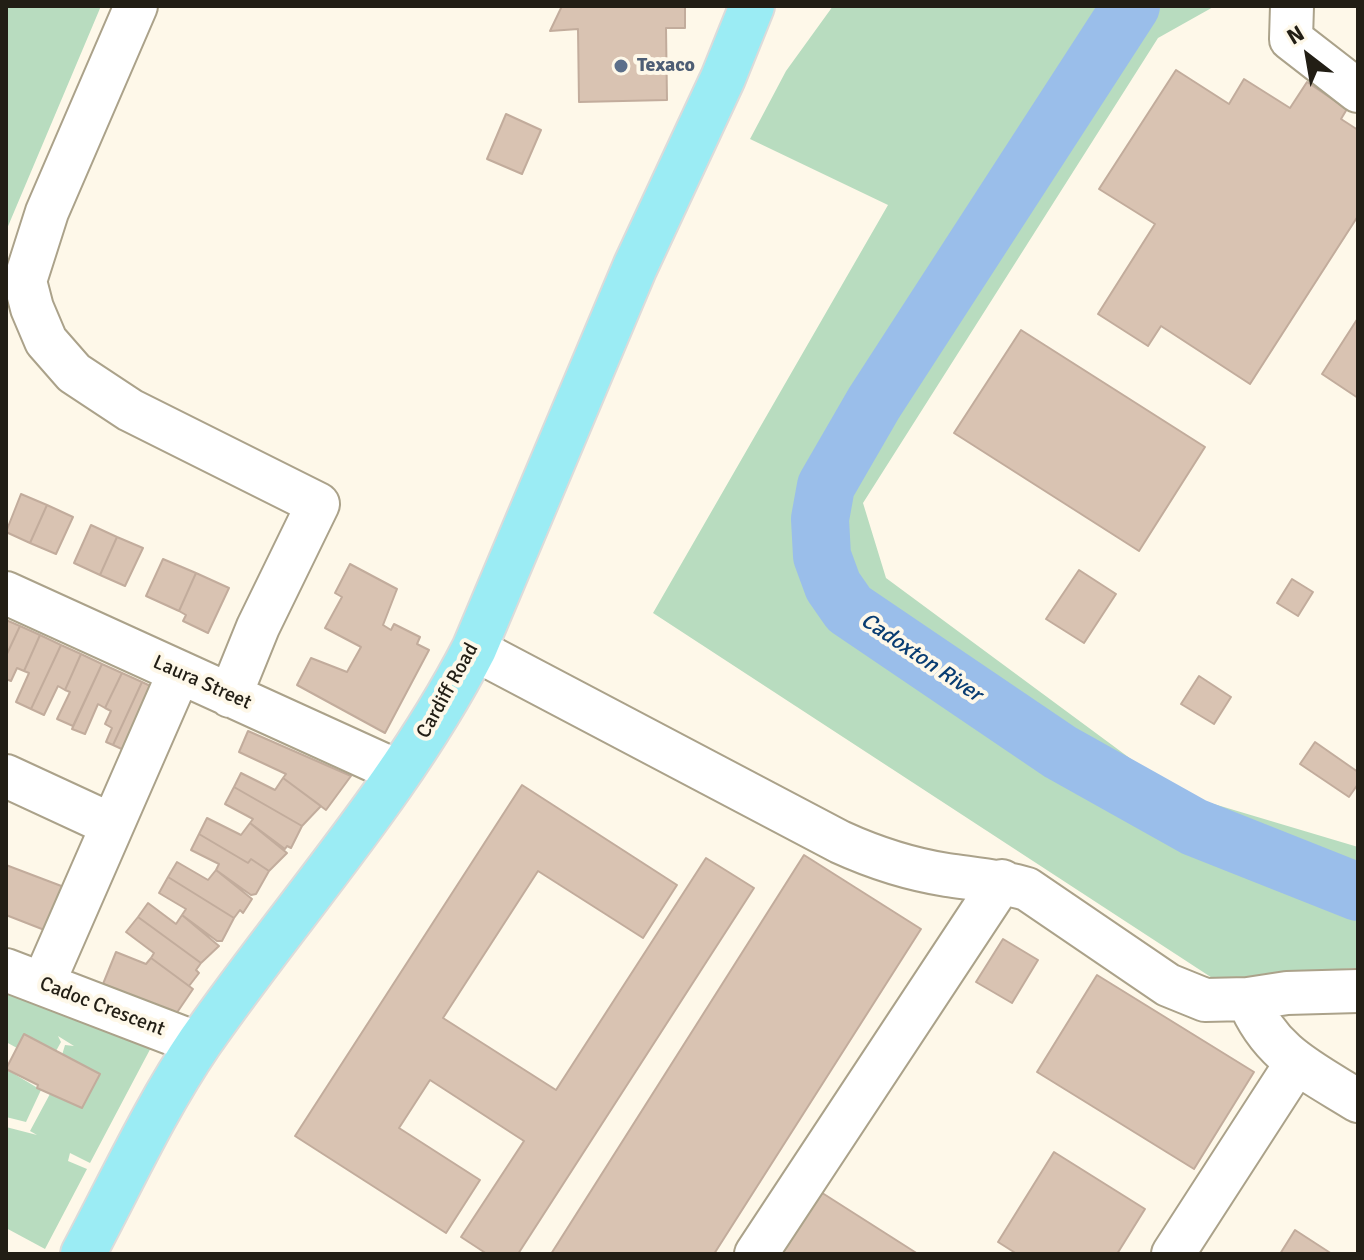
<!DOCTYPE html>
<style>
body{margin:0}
#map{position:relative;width:1364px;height:1260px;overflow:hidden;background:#fef8e9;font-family:Signika,sans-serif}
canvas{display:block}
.frame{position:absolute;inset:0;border:8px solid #221e15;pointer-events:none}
.north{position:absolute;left:1268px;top:16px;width:80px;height:80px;-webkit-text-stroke:6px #fef8e9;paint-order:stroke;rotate:329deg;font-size:22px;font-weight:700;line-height:32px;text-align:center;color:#221e15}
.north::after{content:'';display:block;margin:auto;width:28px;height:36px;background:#221e15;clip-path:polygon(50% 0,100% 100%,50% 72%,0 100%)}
</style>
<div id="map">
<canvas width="1364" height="1260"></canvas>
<div class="frame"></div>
<div class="north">N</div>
</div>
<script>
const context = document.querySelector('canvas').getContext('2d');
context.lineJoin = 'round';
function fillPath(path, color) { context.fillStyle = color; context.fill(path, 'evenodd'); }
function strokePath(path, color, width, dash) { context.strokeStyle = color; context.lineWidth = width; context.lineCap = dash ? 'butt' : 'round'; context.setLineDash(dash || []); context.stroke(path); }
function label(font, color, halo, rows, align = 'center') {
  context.font = font + ' Signika,sans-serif'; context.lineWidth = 8; context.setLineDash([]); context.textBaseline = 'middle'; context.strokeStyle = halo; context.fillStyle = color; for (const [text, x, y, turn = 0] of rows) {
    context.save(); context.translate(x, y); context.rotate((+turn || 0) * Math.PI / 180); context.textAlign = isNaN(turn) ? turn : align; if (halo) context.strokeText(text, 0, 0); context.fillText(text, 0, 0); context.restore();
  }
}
fillPath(new Path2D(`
 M 6,6 L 101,6 L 6,231 Z
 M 833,6 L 1215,6 L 1158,38 L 863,503 L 886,578 L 1177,793 L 1358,847 L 1358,968 L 1262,974 L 1223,985 L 653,613 L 888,205 L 750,139 L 786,71 Z
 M 6,989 L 155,1040 L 90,1163 L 70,1153 L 68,1161 L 87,1169 L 45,1249 L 6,1228 L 6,1127 L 37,1135 L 30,1131 L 51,1092 L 65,1045 L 74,1046 L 58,1036 L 61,1042 L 56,1051 L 17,1048 L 6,1042 Z
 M 6,1069 L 41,1090 L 26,1122 L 6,1117 Z`), '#b8dcbf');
strokePath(new Path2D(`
 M 1131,6 L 874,403 L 826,486 L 820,519 L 822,556 L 833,586 L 849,609 L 1060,752 L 1194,827 L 1358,892`), '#9abeea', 58);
const building = new Path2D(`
 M 562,6 L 685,6 L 685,28 L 666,28 L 667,100 L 579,102 L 578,29 L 550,31 Z
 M 1176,70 L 1229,104 L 1244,79 L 1290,108 L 1307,82 L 1347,109 L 1341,119 L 1358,130 L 1358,216 L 1250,384 L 1161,326 L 1148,346 L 1098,314 L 1155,224 L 1099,189 Z
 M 506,114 L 541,130 L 522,174 L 487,159 Z
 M 1358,318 L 1358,398 L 1322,374 Z
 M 1021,330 L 1205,447 L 1139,551 L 954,433 Z
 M 21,494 L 47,505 L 30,543 L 6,532 Z
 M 47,505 L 73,517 L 56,554 L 30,543 Z
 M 91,525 L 117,537 L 100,575 L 74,563 Z
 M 117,537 L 143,548 L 125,586 L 100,575 Z
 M 163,559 L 196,573 L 179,611 L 146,596 Z
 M 350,564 L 397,589 L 383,625 L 391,630 L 394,624 L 420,637 L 417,644 L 429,650 L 385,733 L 297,685 L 311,658 L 347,672 L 361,647 L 325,628 L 342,597 L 335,593 Z
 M 1079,570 L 1116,594 L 1084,643 L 1046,619 Z
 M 196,573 L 229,588 L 208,633 L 183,621 L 186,615 L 179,611 Z
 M 1292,579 L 1313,592 L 1298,616 L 1277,603 Z
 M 6,620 L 20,626 L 6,656 Z
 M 20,626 L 40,635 L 24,671 L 17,668 L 11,681 L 6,679 L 6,656 Z
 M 40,635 L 61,645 L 31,709 L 16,702 L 29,673 L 24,671 Z
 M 61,645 L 81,654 L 65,690 L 58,686 L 44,715 L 31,709 Z
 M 81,654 L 102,664 L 73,726 L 57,719 L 70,692 L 65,690 Z
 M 102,664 L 122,673 L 105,708 L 98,704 L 85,734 L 72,729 Z
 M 122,673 L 142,682 L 113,745 L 106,742 L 112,728 L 105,724 L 111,711 L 105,708 Z
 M 1199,676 L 1231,697 L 1214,724 L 1181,704 Z
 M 142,682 L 163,692 L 126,751 L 113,745 Z
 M 248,731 L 351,776 L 326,810 L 283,778 L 286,774 L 239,752 Z
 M 1315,742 L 1358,772 L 1358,784 L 1349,797 L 1300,764 Z
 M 241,773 L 275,790 L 283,778 L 321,806 L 302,826 L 234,787 Z
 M 522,785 L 677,885 L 643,938 L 538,871 L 443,1018 L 556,1090 L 706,858 L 754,888 L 518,1254 L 487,1254 L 461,1237 L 524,1141 L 430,1080 L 399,1128 L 480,1180 L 446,1233 L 295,1136 Z
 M 234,787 L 302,826 L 291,848 L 287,846 L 285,849 L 250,823 L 253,819 L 225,804 Z
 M 207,818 L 241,835 L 250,823 L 287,853 L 269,871 L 251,859 L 248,863 L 199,834 Z
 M 199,834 L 248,863 L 251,859 L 269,871 L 256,894 L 251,895 L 216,870 L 219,864 L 191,850 Z
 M 804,855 L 921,929 L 714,1254 L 551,1254 Z
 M 177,862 L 208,880 L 216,870 L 252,899 L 243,913 L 240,910 L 234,918 L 168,877 Z
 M 6,865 L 64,887 L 47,931 L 6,915 Z
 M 168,877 L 234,918 L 222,941 L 217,941 L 182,915 L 186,909 L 159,893 Z
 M 148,903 L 176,924 L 182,915 L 219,946 L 201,963 L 138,917 Z
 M 138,917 L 201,963 L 196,970 L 199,973 L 189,986 L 151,958 L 154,953 L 126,932 Z
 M 1003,939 L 1038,960 L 1012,1003 L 976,982 Z
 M 116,952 L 146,964 L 151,958 L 193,989 L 176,1014 L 103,984 Z
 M 1097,975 L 1254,1072 L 1194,1169 L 1037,1072 Z
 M 24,1034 L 100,1074 L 82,1108 L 37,1088 L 38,1085 L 6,1069 Z
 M 1054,1152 L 1145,1209 L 1117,1254 L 1017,1254 L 998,1242 Z
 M 816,1189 L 918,1254 L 774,1254 Z
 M 1295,1230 L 1332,1254 L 1280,1254 Z`);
fillPath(building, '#d9c3b2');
strokePath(building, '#c2ac9c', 2);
const minor = new Path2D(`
 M 136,6 L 47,212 L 25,281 L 32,308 L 46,341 L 74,373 L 130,410 L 318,504 L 258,627 L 230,696
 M 1292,6 L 1291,39 L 1358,91
 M 6,593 L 399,772
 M 474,649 L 840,842 C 875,858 909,869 947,875 C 974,879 1000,881 1027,889 L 1168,985 L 1205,1000 L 1248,999 C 1270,1054 1310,1071 1358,1101
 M 6,776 L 112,825
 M 6,970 L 199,1044
 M 43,984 L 179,673
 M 1248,999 L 1287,993 L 1358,991
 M 756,1254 L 1002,881
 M 1173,1254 L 1297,1062`);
const major = new Path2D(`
 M 83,1254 C 121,1183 155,1108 200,1042 C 291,911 401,791 474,649 L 635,267 L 723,78 L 752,6`);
strokePath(minor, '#aba28a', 46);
strokePath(major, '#dcdbda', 48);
strokePath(minor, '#fff', 42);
strokePath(major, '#9becf4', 44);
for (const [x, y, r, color] of [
 [621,66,8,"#5c6f8a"]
]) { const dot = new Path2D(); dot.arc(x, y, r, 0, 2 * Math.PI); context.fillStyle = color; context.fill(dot); strokePath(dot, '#fef8e9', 3); }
label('bold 20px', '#4e5e75', '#fef8e9', [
 ["Texaco",637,66]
], 'left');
label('20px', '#221e15', '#fef8e9', [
 ["Laura Street",202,683,24],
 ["Cardiff Road",448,691,-61],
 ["Cadoc Crescent",102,1007,21]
]);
label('italic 22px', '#093d72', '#fef8e9', [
 ["Cadoxton River",921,658,34]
]);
</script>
